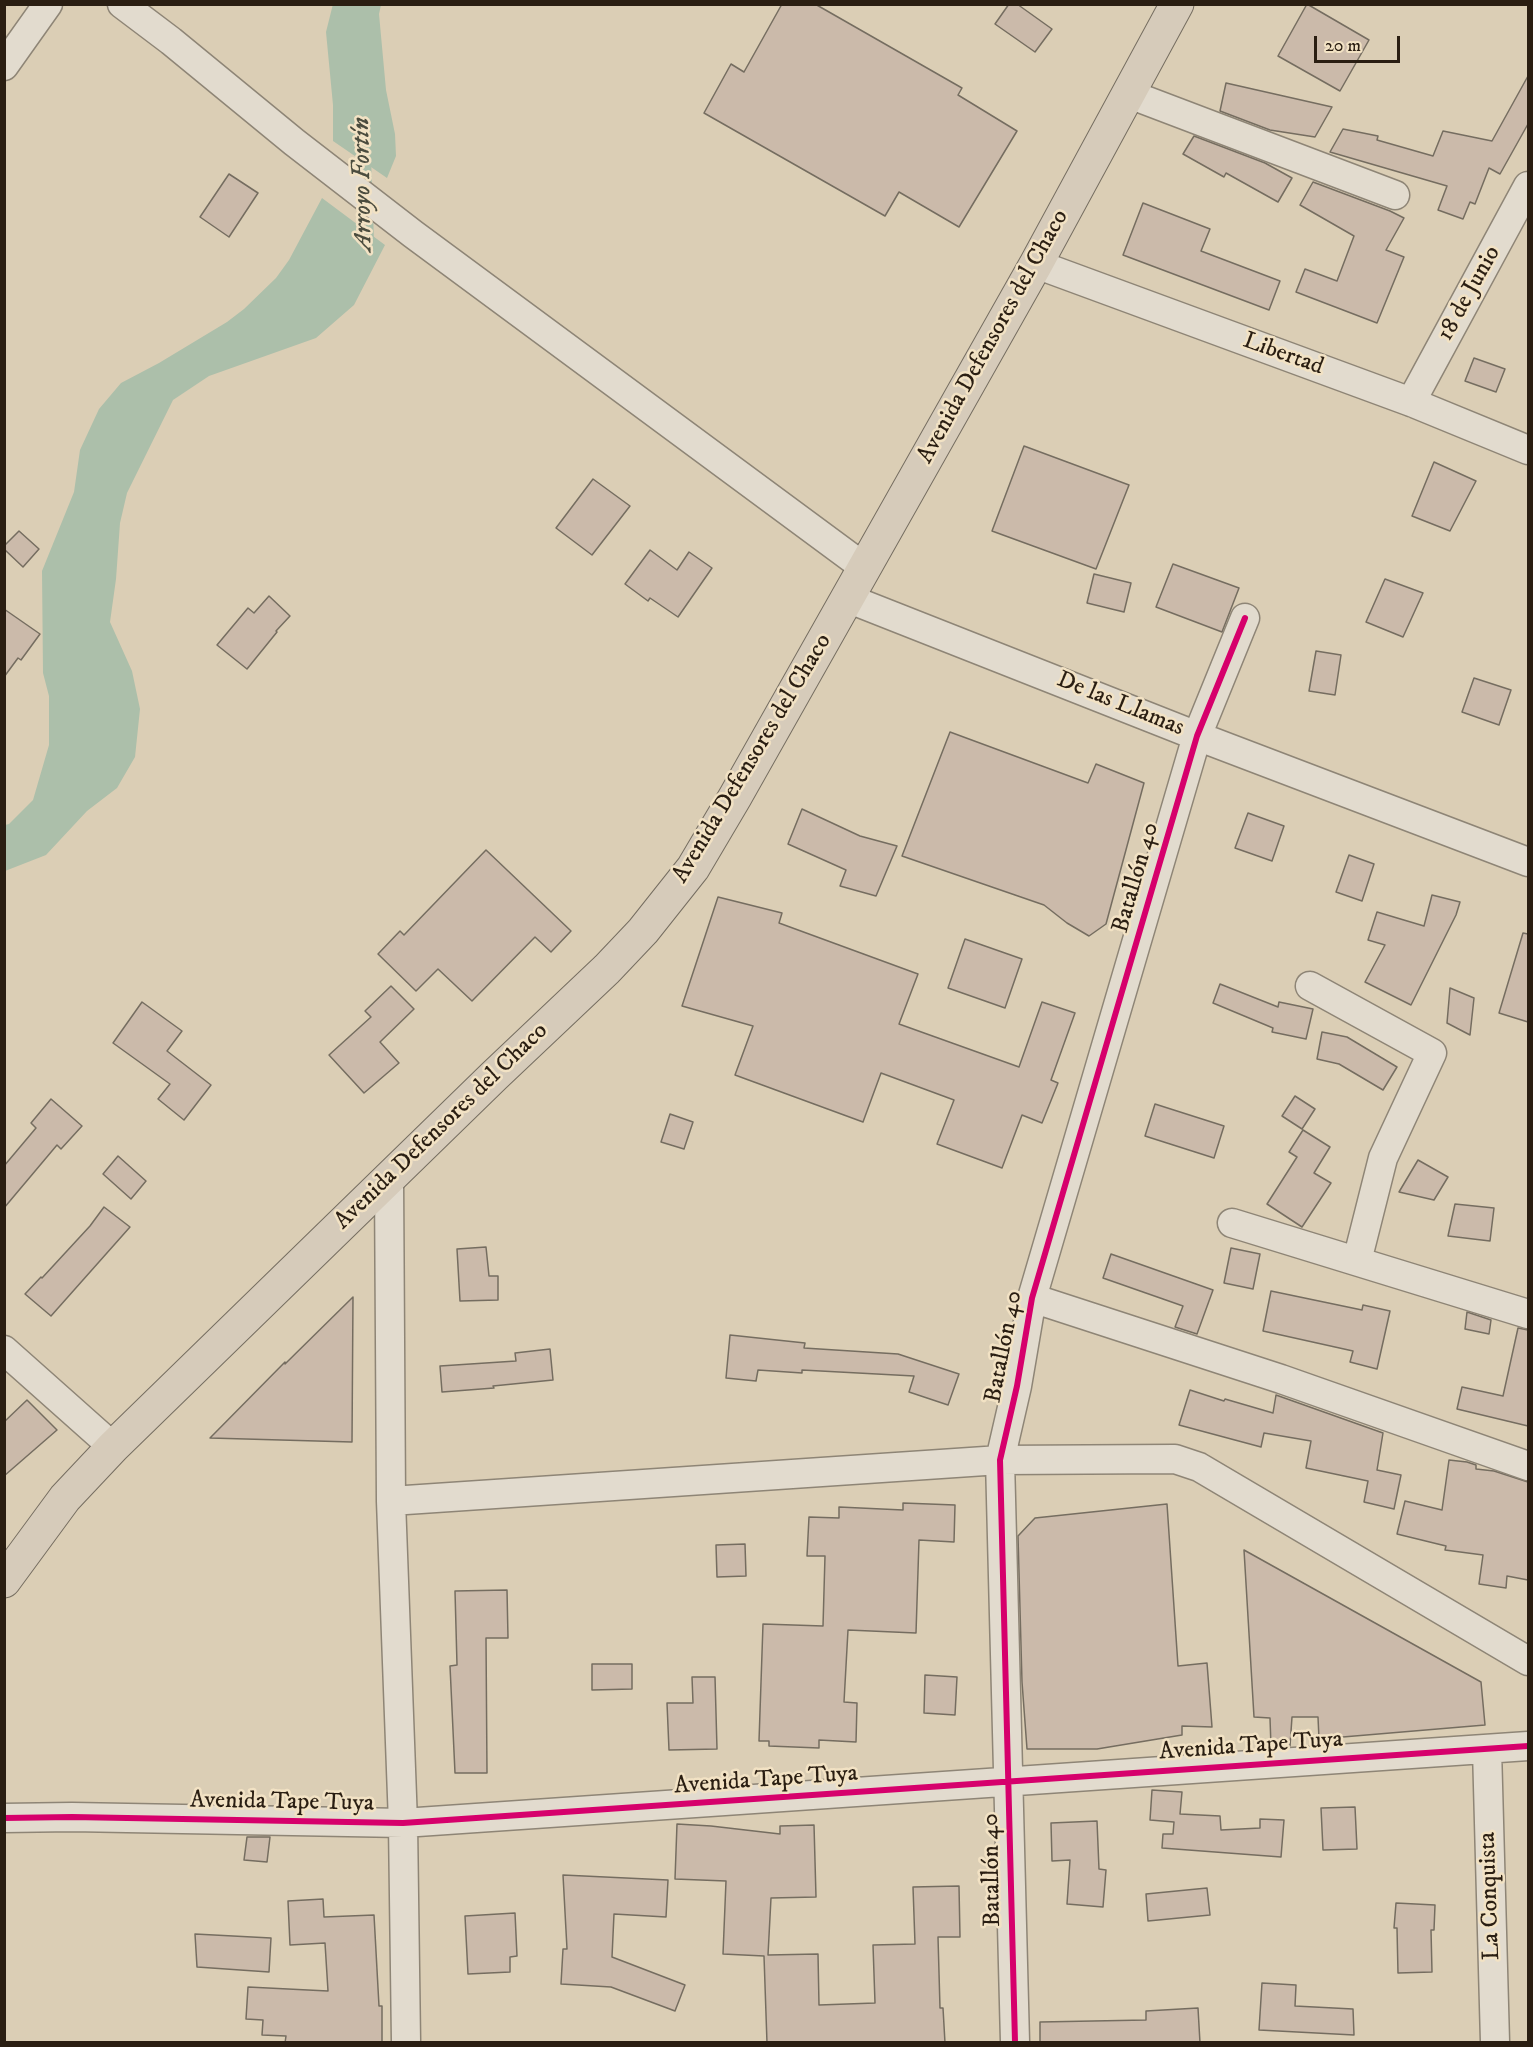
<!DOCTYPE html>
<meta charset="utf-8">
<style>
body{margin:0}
#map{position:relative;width:1533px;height:2047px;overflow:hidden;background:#dbceb5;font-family:"IM FELL DW Pica",serif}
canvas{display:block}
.frame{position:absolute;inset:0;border:6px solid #2a1e12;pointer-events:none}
.scale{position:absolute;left:1314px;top:36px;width:86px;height:27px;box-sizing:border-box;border:3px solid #2a1e12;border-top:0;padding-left:8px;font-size:18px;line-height:21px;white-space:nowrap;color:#2a1e12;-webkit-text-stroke:4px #f2e2c4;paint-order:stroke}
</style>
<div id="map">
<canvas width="1533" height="2047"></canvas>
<div class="frame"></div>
<div class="scale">20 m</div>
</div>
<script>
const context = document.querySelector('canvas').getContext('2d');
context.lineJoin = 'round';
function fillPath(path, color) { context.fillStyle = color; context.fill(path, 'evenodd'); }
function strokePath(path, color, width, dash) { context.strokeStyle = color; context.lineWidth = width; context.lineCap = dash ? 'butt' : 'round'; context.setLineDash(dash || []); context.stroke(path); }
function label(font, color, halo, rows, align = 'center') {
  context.font = font + ' "IM FELL DW Pica",serif'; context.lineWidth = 5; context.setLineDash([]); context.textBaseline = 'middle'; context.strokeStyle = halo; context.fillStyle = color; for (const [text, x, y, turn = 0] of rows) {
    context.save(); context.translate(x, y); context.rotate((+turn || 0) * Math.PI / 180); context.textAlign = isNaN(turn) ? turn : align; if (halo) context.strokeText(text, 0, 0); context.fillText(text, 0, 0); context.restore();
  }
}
fillPath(new Path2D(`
 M 333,4 L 381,5 L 379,14 L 386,90 L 395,134 L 396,156 L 387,178 L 333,141 L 333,105 L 326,32 Z
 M 322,198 L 385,245 L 354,305 L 316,338 L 209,376 L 173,400 L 127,493 L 120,523 L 116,579 L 110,622 L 132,671 L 140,709 L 135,757 L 117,788 L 87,811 L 46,855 L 5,871 L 5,825 L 9,824 L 33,800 L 49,745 L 49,696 L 43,673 L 42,571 L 74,492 L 80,450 L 99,409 L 121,383 L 159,363 L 227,322 L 244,309 L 276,278 L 289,260 Z`), '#acbfaa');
strokePath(new Path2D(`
 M 367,155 L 368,190
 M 369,209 L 370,244`), '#acbfaa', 8);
const building = new Path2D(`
 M 782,4 L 815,4 L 962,88 L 958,95 L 1017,131 L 959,227 L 899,192 L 885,216 L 704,113 L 731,64 L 744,72 Z
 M 1009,4 L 1017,4 L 1052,29 L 1035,52 L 995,24 Z
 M 1307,4 L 1369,40 L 1340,91 L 1278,56 Z
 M 1528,76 L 1528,124 L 1500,174 L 1489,168 L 1475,204 L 1470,202 L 1463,219 L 1438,210 L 1447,186 L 1330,152 L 1343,129 L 1378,136 L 1377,140 L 1433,156 L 1443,131 L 1492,141 Z
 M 1226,83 L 1332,107 L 1315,137 L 1270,130 L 1220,111 Z
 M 1194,136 L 1265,163 L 1292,178 L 1278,202 L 1226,173 L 1224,177 L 1183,154 Z
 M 229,174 L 258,193 L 229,237 L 200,217 Z
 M 1313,182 L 1390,211 L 1404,218 L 1386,250 L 1404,257 L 1377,323 L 1296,292 L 1305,269 L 1337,281 L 1354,236 L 1300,205 Z
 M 1143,203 L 1210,229 L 1201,251 L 1280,281 L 1269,310 L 1123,255 Z
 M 1474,358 L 1505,369 L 1496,392 L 1465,381 Z
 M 1024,446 L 1129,485 L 1096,569 L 992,531 Z
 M 1434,462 L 1476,481 L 1450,531 L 1412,516 Z
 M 593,479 L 630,506 L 592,555 L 556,528 Z
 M 19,531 L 39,549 L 23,567 L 4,549 L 4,546 Z
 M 650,550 L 677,570 L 689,552 L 712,568 L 678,617 L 650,598 L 648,601 L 625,584 Z
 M 1173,564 L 1239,588 L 1222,632 L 1156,607 Z
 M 1094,574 L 1131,583 L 1124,612 L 1087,603 Z
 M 1385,579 L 1423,593 L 1403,637 L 1366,622 Z
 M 269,596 L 290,616 L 276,631 L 277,632 L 247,669 L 217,645 L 248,608 L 254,613 Z
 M 4,609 L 40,634 L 21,660 L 18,658 L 4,677 Z
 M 1316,651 L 1341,655 L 1335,695 L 1309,691 Z
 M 1474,678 L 1511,690 L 1499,725 L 1462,712 Z
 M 950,732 L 1088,783 L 1096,764 L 1144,783 L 1106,924 L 1089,936 L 1067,923 L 1044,905 L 902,856 Z
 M 802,809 L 860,836 L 897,846 L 876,896 L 840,886 L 846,870 L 788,844 Z
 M 1248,813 L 1284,826 L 1272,861 L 1235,848 Z
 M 486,850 L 571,931 L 551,952 L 535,937 L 472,1001 L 438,969 L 416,991 L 378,954 L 400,931 L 404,935 Z
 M 1349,855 L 1374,864 L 1362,901 L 1336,892 Z
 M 1432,895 L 1460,902 L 1456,915 L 1411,1005 L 1365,982 L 1385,945 L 1368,940 L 1377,912 L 1424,926 Z
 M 718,897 L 782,913 L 779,923 L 918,974 L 899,1024 L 1019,1067 L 1042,1002 L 1075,1013 L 1051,1080 L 1058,1083 L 1042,1123 L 1022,1115 L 1002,1168 L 937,1144 L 954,1100 L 881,1073 L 863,1122 L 735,1075 L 753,1026 L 682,1006 Z
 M 1523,933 L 1528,934 L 1528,1022 L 1499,1013 Z
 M 965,939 L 1022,959 L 1005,1008 L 948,988 Z
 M 1220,984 L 1278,1007 L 1279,1002 L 1313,1009 L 1306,1039 L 1272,1032 L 1273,1028 L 1213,1003 Z
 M 391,986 L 414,1009 L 380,1042 L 399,1063 L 364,1093 L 329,1055 L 371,1017 L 365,1011 Z
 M 1450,988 L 1474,998 L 1470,1035 L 1447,1023 Z
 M 142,1002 L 182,1031 L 167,1051 L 211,1085 L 184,1120 L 158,1099 L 170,1084 L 113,1043 Z
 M 1322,1032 L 1347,1037 L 1397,1067 L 1383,1090 L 1339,1064 L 1317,1059 Z
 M 1295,1096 L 1315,1109 L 1302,1129 L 1282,1116 Z
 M 51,1099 L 82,1126 L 61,1149 L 57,1145 L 4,1208 L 4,1166 L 36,1128 L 31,1123 Z
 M 1155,1104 L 1224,1126 L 1214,1158 L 1145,1136 Z
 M 670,1114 L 693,1122 L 684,1149 L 661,1142 Z
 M 1303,1130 L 1330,1147 L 1314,1173 L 1331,1183 L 1302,1227 L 1267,1204 L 1297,1157 L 1289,1152 Z
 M 118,1156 L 146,1181 L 131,1199 L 103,1174 Z
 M 1418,1160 L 1448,1177 L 1434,1200 L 1399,1192 Z
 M 1455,1204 L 1494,1208 L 1490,1241 L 1448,1236 Z
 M 104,1207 L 130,1227 L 51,1316 L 25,1294 L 41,1277 L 42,1278 L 90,1226 Z
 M 486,1247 L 489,1276 L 498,1276 L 498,1300 L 460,1301 L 457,1249 Z
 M 1231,1248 L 1260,1254 L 1253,1289 L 1224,1283 Z
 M 1111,1254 L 1213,1290 L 1197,1334 L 1175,1327 L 1183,1306 L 1103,1278 Z
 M 1271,1291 L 1362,1310 L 1363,1305 L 1390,1311 L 1377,1369 L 1350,1362 L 1353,1351 L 1263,1331 Z
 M 353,1297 L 352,1442 L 210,1438 L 285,1362 L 285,1364 Z
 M 1467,1312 L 1491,1320 L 1489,1334 L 1465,1329 Z
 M 1518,1328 L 1528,1330 L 1528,1426 L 1457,1409 L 1462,1387 L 1503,1396 Z
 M 730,1335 L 805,1343 L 804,1348 L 898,1354 L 959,1374 L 948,1405 L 909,1392 L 914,1376 L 802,1370 L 802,1373 L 758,1370 L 756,1381 L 726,1378 Z
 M 550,1349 L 553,1380 L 493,1386 L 494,1388 L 442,1392 L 440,1366 L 516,1361 L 515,1353 Z
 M 1190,1390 L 1224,1401 L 1225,1399 L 1273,1413 L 1276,1395 L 1383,1433 L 1377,1470 L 1401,1475 L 1394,1509 L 1364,1502 L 1368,1481 L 1306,1468 L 1311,1441 L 1264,1433 L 1261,1447 L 1179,1425 Z
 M 27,1400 L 57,1430 L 4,1476 L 4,1422 Z
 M 1449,1460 L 1467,1462 L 1476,1465 L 1476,1469 L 1494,1471 L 1528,1482 L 1528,1580 L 1507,1576 L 1506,1588 L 1479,1584 L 1483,1555 L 1445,1550 L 1446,1546 L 1397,1534 L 1405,1501 L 1442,1510 Z
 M 903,1503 L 955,1505 L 954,1542 L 919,1540 L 916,1633 L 848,1630 L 844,1702 L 857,1703 L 856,1742 L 819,1740 L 819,1748 L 769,1746 L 769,1741 L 759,1741 L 763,1624 L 823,1626 L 825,1556 L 807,1556 L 809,1517 L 839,1518 L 839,1507 L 903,1510 Z
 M 1167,1504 L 1178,1666 L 1207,1663 L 1212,1727 L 1182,1726 L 1182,1735 L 1097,1749 L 1027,1749 L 1022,1682 L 1018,1536 L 1035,1518 Z
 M 745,1544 L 746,1576 L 717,1577 L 716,1545 Z
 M 1244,1550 L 1481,1682 L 1485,1725 L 1319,1739 L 1318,1717 L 1292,1717 L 1290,1746 L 1271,1747 L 1270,1718 L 1254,1717 Z
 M 507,1590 L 508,1638 L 486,1638 L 487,1773 L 455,1773 L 450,1666 L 457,1665 L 455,1591 Z
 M 592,1664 L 632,1664 L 632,1689 L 592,1690 Z
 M 925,1675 L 957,1677 L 955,1715 L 924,1713 Z
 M 692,1677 L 715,1677 L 717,1749 L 669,1750 L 667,1703 L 693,1703 Z
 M 1152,1790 L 1182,1792 L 1180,1814 L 1220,1816 L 1221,1830 L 1260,1828 L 1260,1819 L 1284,1820 L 1281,1857 L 1162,1848 L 1163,1834 L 1173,1834 L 1174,1822 L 1150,1820 Z
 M 1355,1807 L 1357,1849 L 1323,1850 L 1321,1808 Z
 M 1097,1821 L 1099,1869 L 1106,1870 L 1103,1907 L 1067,1904 L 1070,1860 L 1052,1861 L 1051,1823 Z
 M 677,1824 L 711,1826 L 780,1834 L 780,1826 L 814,1825 L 816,1897 L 771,1898 L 768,1955 L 818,1954 L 819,2005 L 875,2003 L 873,1945 L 915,1944 L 913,1887 L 959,1886 L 960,1937 L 938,1937 L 940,2008 L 943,2008 L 945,2043 L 767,2043 L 764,1956 L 723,1954 L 726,1881 L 675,1879 Z
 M 247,1837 L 270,1837 L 267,1862 L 244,1860 Z
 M 563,1875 L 668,1880 L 666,1917 L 614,1914 L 612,1957 L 685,1985 L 675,2011 L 611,1987 L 561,1984 L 563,1949 L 567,1949 Z
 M 1207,1888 L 1210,1915 L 1148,1921 L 1146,1894 Z
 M 323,1899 L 324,1917 L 374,1915 L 379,2006 L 382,2006 L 382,2043 L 285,2043 L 286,2036 L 262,2035 L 263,2020 L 246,2019 L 248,1987 L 328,1991 L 325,1943 L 290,1945 L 288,1901 Z
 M 1396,1903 L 1435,1905 L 1434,1930 L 1431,1930 L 1432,1972 L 1398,1973 L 1397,1928 L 1394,1928 Z
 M 515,1913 L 517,1956 L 510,1957 L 510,1972 L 468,1974 L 465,1916 Z
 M 195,1934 L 271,1938 L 269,1972 L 197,1967 Z
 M 1262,1983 L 1296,1985 L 1295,2006 L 1353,2009 L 1354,2035 L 1259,2030 Z
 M 1198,2008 L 1200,2043 L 1040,2043 L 1040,2022 L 1146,2020 L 1146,2011 Z`);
fillPath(building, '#cbbaaa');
strokePath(building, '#756d60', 1.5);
const minor = new Path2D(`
 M 122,4 L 171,41 L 294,142 L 413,234 L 865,568
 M 4,66 L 48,4
 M 1129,94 L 1395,195
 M 1036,264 L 1411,402 L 1528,450
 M 1411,402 L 1528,186
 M 847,598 L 1197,736 L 1528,862
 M 1310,986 L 1432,1053 L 1383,1158 L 1357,1261
 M 389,1179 L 391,1501 L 403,1823 L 406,2042
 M 1232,1223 L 1528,1314
 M 1032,1298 L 1281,1379 L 1528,1466
 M 4,1350 L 113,1447
 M 391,1501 L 1000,1460 L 1175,1459 L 1199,1467 L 1528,1661
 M 1487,1749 L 1495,2042
 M 4,1818 L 72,1817 L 403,1823 L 1528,1746
 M 1015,2042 L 1000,1460 L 1017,1386 L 1032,1298 L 1197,736 L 1245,618`);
const major = new Path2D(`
 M 4,1581 L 65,1498 L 113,1447 L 494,1076 L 607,969 L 643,931 L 693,868 L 735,797 L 1036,264 L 1177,4`);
strokePath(minor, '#8e8576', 31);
strokePath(major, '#756d60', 35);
strokePath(minor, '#e2dbce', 28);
strokePath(major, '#d6cbba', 33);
strokePath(new Path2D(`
 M 4,1818 L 72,1817 L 403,1823 L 1528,1746
 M 1015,2042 L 1000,1460 L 1017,1386 L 1032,1298 L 1197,736 L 1245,618`), '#d6006c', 6);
label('24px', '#2a1e12', '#f2e2c4', [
 ["18 de Junio",1470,294,-61],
 ["Avenida Defensores del Chaco",994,337,-61],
 ["Libertad",1283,355,20],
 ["De las Llamas",1120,705,22],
 ["Avenida Defensores del Chaco",753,759,-59],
 ["Batallón 40",1137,878,-74],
 ["Avenida Defensores del Chaco",442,1127,-44],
 ["Batallón 40",1005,1347,-79],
 ["Avenida Tape Tuya",1251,1747,-4],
 ["Avenida Tape Tuya",766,1781,-4],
 ["Avenida Tape Tuya",282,1803,1],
 ["Batallón 40",993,1870,-91],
 ["La Conquista",1491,1896,-92]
]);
label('italic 26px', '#4b4c3e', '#f2e2c4', [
 ["Arroyo Fortín",364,184,-91]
]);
</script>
